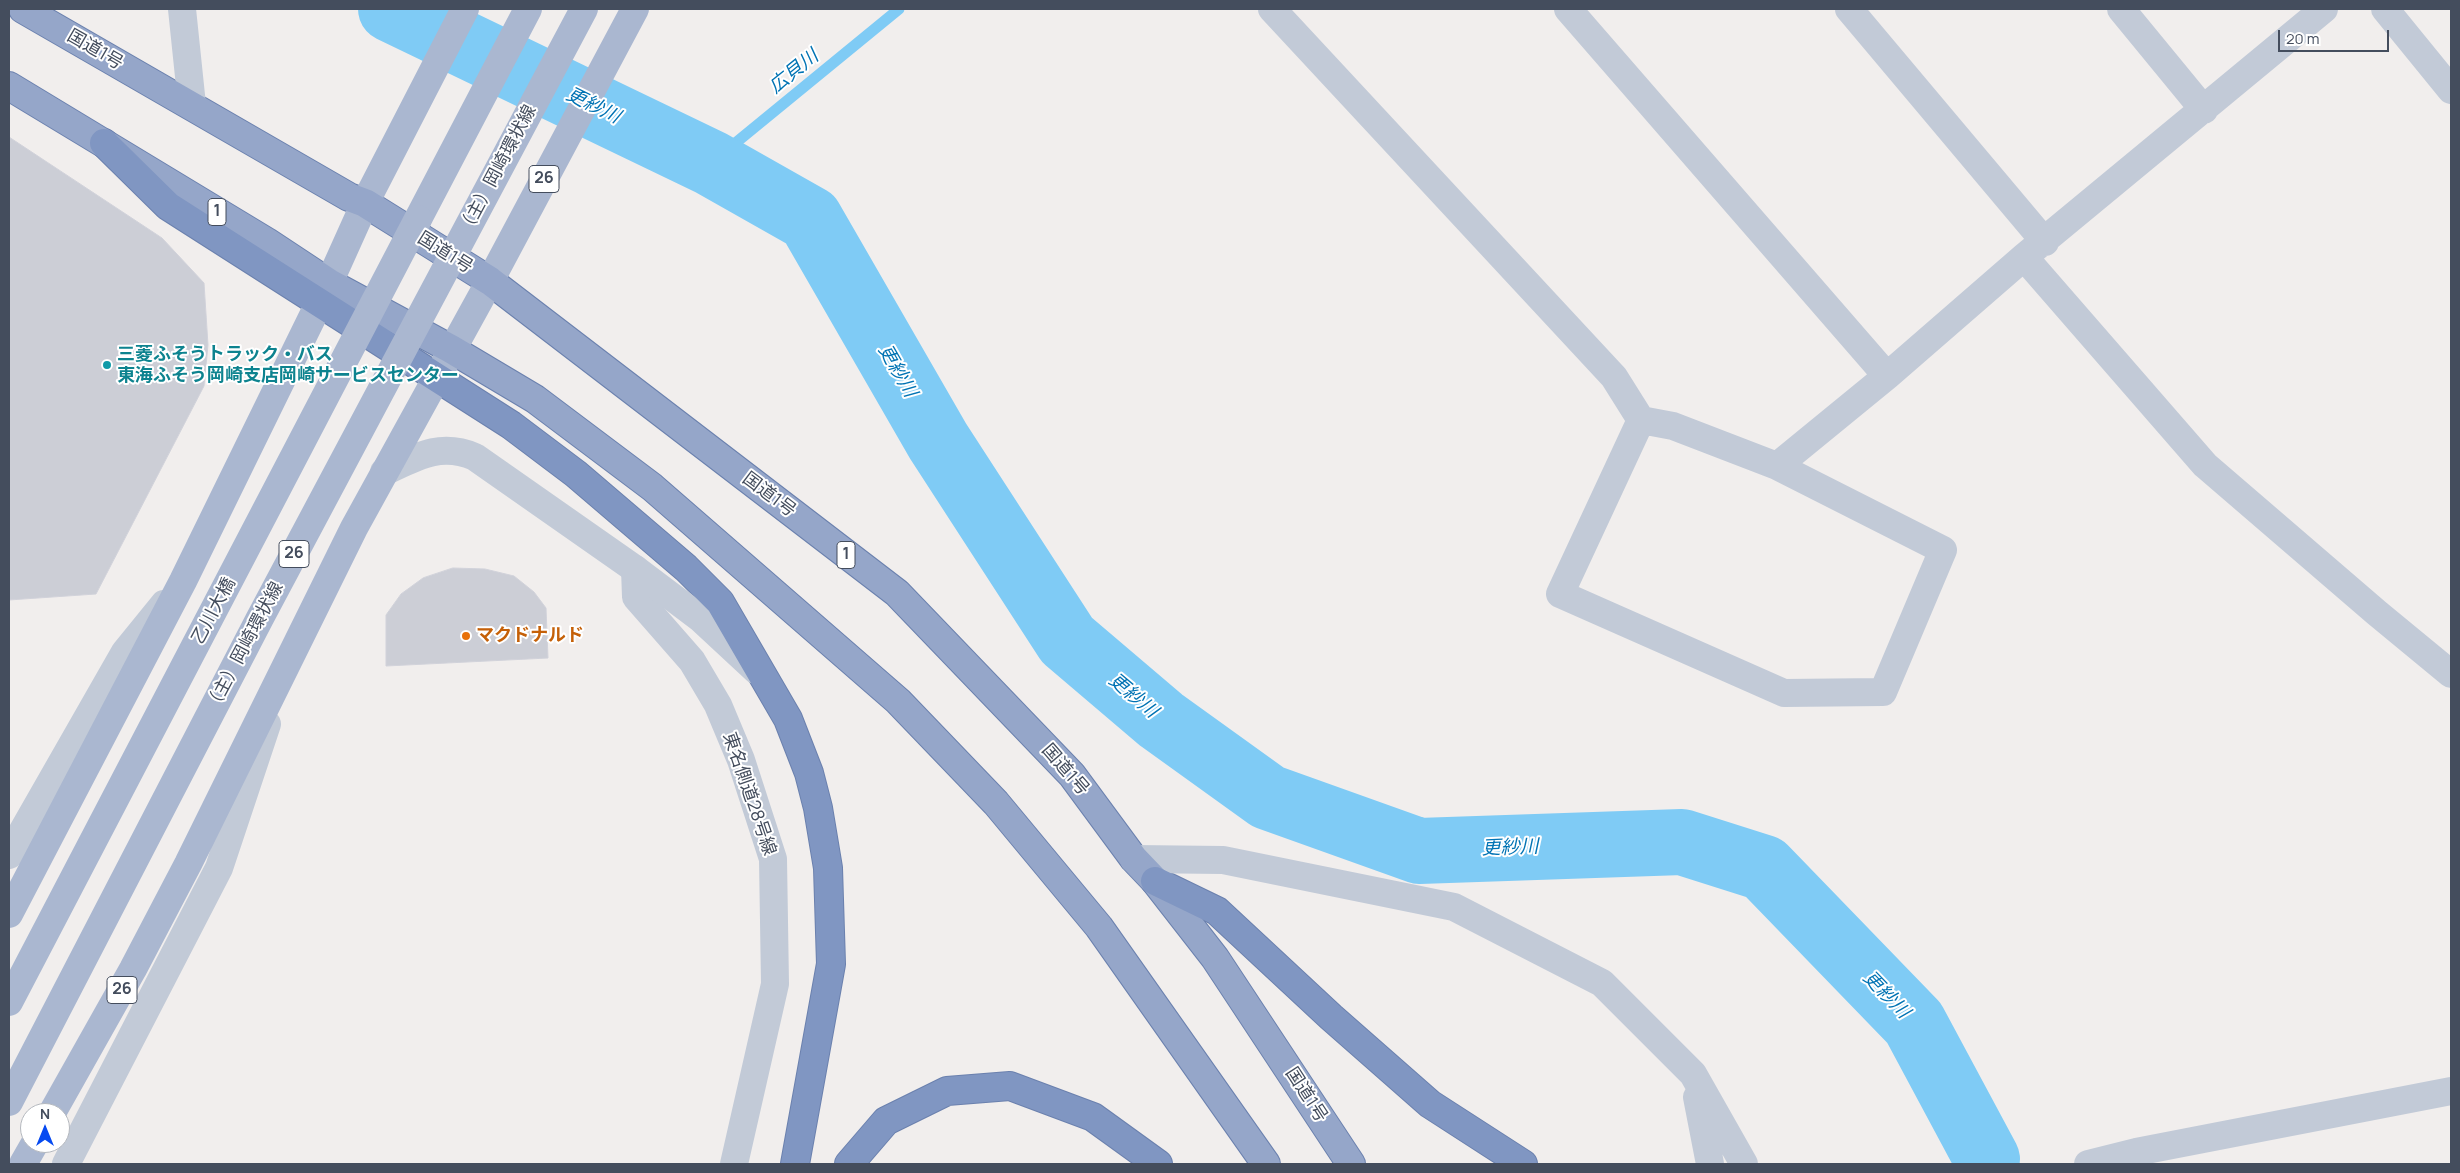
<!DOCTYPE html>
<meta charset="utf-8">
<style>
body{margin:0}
#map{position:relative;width:2460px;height:1173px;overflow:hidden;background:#f1eeed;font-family:Manrope,sans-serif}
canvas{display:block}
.frame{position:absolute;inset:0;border:10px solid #444d5d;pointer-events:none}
.north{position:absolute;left:20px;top:1103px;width:50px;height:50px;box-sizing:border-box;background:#fff;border:1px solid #b4b8be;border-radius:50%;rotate:0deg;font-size:14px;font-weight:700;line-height:20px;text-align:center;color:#444d5d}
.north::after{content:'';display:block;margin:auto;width:18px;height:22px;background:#064af1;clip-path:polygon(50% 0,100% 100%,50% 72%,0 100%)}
.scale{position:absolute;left:2278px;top:30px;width:111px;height:22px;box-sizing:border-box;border:2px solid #444d5d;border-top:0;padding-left:6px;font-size:15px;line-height:18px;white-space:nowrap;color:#444d5d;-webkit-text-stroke:4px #fff;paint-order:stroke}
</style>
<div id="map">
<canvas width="2460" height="1173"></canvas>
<div class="frame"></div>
<div class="north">N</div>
<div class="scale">20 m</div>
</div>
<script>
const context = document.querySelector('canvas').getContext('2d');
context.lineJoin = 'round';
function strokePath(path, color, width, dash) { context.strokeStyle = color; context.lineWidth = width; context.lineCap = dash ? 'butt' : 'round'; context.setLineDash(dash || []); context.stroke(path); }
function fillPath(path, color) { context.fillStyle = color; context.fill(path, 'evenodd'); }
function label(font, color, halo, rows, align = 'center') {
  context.font = font + ' Manrope,"Noto Sans JP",sans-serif'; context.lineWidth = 4; context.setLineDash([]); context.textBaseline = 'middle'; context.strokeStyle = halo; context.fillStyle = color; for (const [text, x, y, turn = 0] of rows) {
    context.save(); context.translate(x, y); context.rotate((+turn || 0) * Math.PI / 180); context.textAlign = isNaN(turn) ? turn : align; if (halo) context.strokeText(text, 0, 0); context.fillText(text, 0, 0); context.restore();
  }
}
strokePath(new Path2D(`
 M 711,163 L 899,9`), '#7fcbf5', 11);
strokePath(new Path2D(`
 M 391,9 L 711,163 L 810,219 L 938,441 L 1067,640 L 1161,720 L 1268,797 L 1419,851 L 1682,842 L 1764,868 L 1914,1023 L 1987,1159`), '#7fcbf5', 66);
const building = new Path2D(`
 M 9,137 L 162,238 L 204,283 L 208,345 L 204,386 L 96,594 L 9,600 Z
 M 453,568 L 485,569 L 514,576 L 534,592 L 546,608 L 548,658 L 386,666 L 386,615 L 401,594 L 423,578 Z`);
fillPath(building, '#ccced6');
strokePath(building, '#d1d2da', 1);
const trunk = new Path2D(`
 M 23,9 L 349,197 L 365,203 L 490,281 L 897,593 L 1072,775 L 1134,859 L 1155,881 L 1215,958 L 1351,1164
 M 9,86 L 267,242 L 329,283 L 451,349 L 535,399 L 652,487 L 898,701 L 996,803 L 1099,927 L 1266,1164`);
const motorway = new Path2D(`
 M 104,143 L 168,206 L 511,425 L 576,474 L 686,568 L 720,602 L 788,719 L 809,773 L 818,808 L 828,868 L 831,964 L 795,1164
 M 1155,881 L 1217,911 L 1331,1017 L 1430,1104 L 1523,1164
 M 849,1164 L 886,1121 L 947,1091 L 1010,1086 L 1093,1117 L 1158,1164`);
strokePath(trunk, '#6b81ae', 30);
strokePath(motorway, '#6b81ae', 30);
strokePath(new Path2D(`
 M 182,9 L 192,105
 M 1272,9 L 1614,377 L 1641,420 L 1673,426 L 1777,466 L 1887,376 L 2024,257 L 2324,9
 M 1568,9 L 1887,376
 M 1849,9 L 2045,242
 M 2121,9 L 2204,110
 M 2385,9 L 2451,90
 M 2024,257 L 2205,465 L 2377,613 L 2451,674
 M 1641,420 L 1560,594 L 1784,693 L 1883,692 L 1943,550 L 1777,466
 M 635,569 L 636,597 L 692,661 L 718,705 L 741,760 L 773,859 L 775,984 L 734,1164
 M 9,855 L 125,652 L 164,604
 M 1134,859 L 1223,860 L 1454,907 L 1602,983 L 1693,1074 L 1744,1164
 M 1697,1097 L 1710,1164
 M 66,1164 L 219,868 L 267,724
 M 2088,1164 L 2136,1152 L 2451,1091`), '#c2cad7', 28);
strokePath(new Path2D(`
 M 384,472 C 416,457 440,442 475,457 L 635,569 L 700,618 L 756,670`), '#c2cad7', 28);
strokePath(new Path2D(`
 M 418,219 L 528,9
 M 9,914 L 183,581 L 329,283 L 365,203 L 465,9
 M 52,1113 L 133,969 L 188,864 L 354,528 L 490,281 L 635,9
 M 23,1164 L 35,1143`), '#aab7d0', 28);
strokePath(trunk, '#95a6c9', 28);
strokePath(motorway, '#8096c2', 28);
strokePath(new Path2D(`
 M 9,1002 L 418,219
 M 9,1102 L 260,618 L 584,9`), '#aab7d0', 28);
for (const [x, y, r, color] of [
 [107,365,5,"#0f9aa8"],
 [466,636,5,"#e8710a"]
]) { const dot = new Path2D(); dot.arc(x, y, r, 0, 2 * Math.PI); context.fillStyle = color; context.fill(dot); strokePath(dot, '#fff', 2); }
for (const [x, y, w] of [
 [544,179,30],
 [217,212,18],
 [294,554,30],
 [846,555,18],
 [122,990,30]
]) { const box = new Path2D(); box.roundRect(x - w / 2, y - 13.5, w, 27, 4); context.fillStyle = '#fff'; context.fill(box); strokePath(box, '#444d5d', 1); }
label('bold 16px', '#444d5d', null, [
 ["26",544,179],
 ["1",217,212],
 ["26",294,554],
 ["1",846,555],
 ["26",122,990]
]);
label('18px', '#444d5d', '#fff', [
 ["国道1号",95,50,30],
 ["（主）岡崎環状線",498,170,-62],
 ["国道1号",445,253,32],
 ["国道1号",769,495,37],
 ["乙川大橋",214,611,-62],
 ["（主）岡崎環状線",245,647,-62],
 ["国道1号",1065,770,49],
 ["東名側道28号線",749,794,71],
 ["国道1号",1306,1095,57]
]);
label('bold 18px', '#0d838f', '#fff', [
 ["三菱ふそうトラック・バス",117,355],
 ["東海ふそう岡崎支店岡崎サービスセンター",117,376]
], 'left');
label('bold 18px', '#c56008', '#fff', [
 ["マクドナルド",476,636]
], 'left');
label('italic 19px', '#0073b4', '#fff', [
 ["広貝川",794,72,-39],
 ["更紗川",593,106,26],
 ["更紗川",897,371,60],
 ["更紗川",1133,696,40],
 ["更紗川",1510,848,-2],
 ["更紗川",1886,995,46]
]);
</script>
